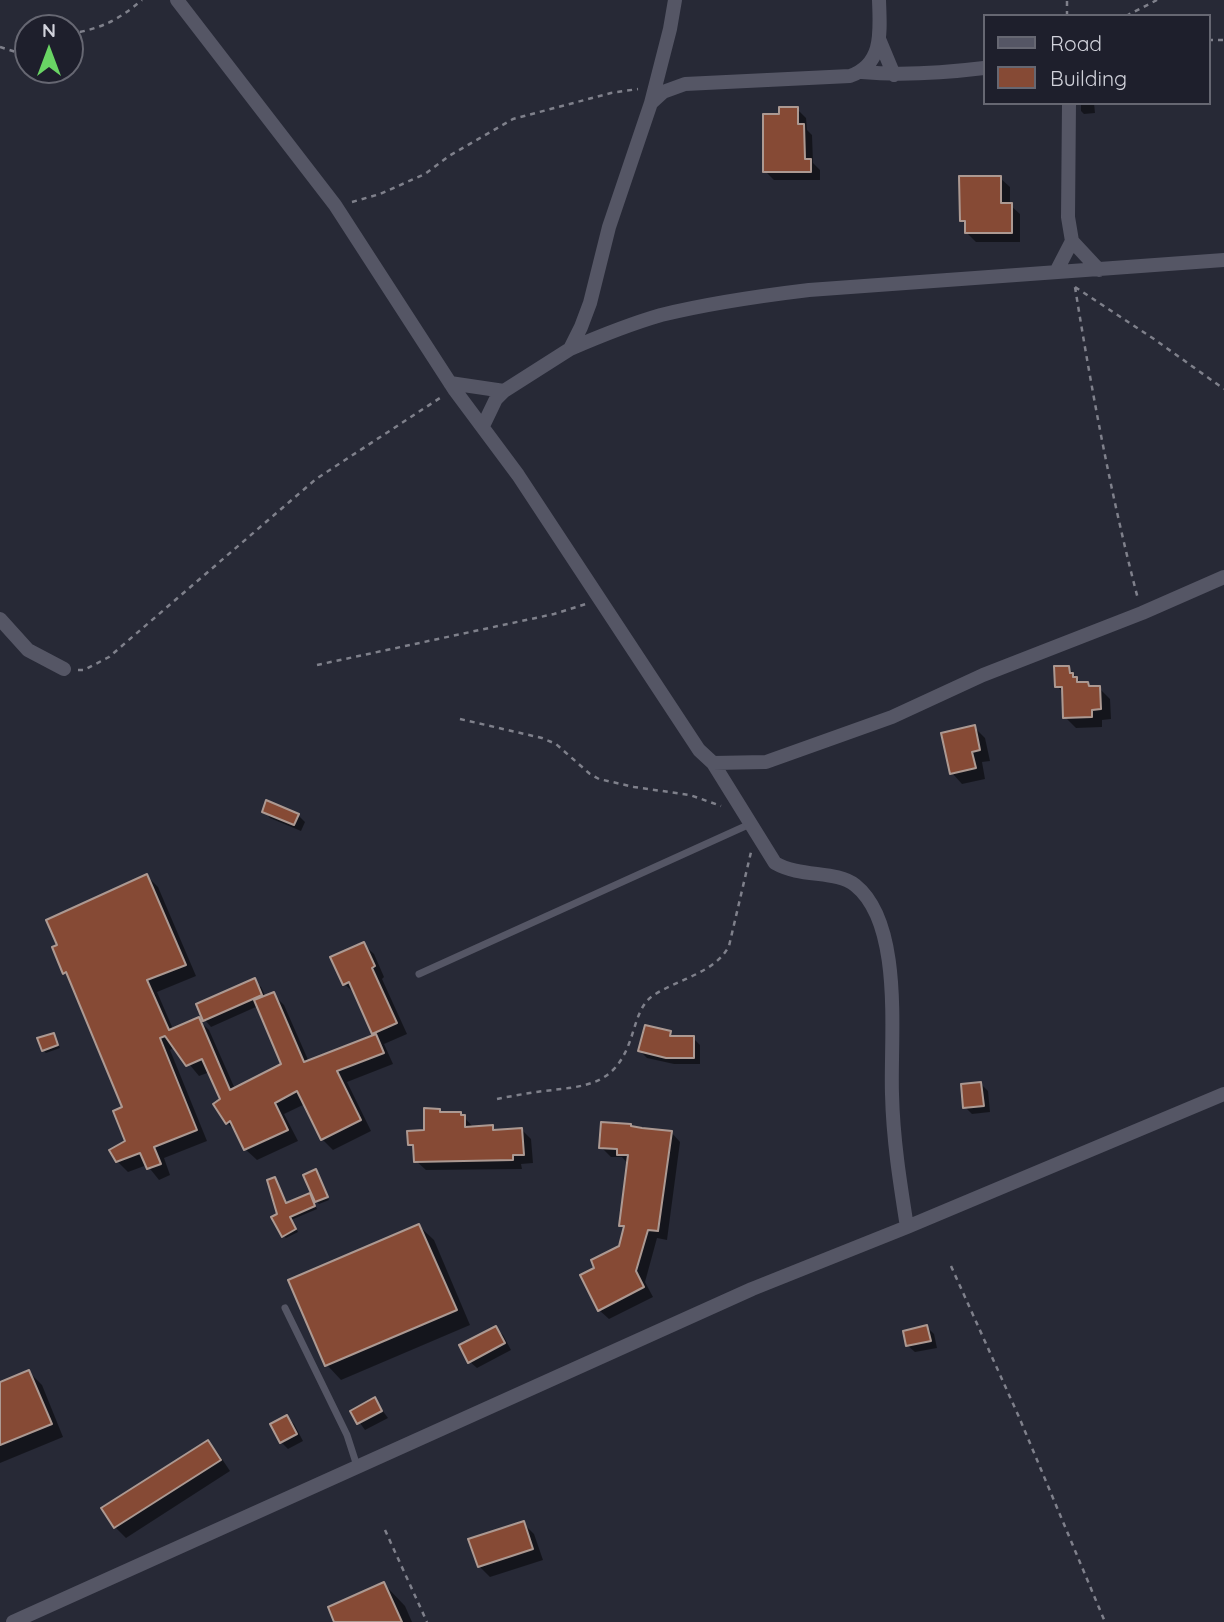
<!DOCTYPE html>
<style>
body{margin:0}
#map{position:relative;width:1224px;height:1622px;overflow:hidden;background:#272936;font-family:Quicksand,sans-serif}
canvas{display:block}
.legend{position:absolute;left:983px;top:14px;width:228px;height:91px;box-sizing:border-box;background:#1e1f2c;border:2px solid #666772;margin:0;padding:9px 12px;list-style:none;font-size:21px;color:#d1d2db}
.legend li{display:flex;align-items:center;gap:14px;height:35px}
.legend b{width:35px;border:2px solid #666772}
.north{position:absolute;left:14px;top:14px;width:70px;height:70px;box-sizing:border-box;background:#1e1f2c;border:2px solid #666772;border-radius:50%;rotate:0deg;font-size:19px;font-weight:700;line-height:28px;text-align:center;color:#d1d2db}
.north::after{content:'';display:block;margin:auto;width:24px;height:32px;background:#69d464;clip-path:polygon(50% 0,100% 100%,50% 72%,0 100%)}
</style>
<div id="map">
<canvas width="1224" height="1622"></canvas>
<ul class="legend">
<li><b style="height:9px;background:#555665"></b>Road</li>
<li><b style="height:19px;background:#864a35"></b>Building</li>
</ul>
<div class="north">N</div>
</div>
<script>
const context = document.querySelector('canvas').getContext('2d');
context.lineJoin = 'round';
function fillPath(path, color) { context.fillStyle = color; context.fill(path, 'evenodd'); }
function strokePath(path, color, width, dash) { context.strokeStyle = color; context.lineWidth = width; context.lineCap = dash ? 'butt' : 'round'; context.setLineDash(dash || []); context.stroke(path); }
fillPath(new Path2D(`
 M 1081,103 L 1094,103 L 1095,113 L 1084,114 L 1081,111 Z
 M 797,109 L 806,118 L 807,130 L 812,135 L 813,163 L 820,170 L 820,180 L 774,180 L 765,171 L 781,116 Z
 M 1000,178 L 1010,187 L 1010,205 L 1020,214 L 1020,242 L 976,242 L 967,233 L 967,226 L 961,220 Z
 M 1069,668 L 1081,683 L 1088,683 L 1092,688 L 1099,688 L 1110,699 L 1111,719 L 1102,720 L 1102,727 L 1076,728 L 1065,717 L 1064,694 L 1057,686 Z
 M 974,727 L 985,738 L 990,761 L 982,762 L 985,779 L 962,784 L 952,773 Z
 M 264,811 L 298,815 L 305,822 L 301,831 L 270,818 Z
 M 147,876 L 158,887 L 196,976 L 157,992 L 173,1029 L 198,1019 L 209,1030 L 235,1089 L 284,1064 L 258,1006 L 211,1027 L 205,1020 L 254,980 L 261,987 L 266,997 L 273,994 L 284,1005 L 309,1062 L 376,1036 L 356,994 L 344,984 L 363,944 L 374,954 L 384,977 L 382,979 L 407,1034 L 384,1044 L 393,1064 L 347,1082 L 371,1131 L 333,1150 L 322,1139 L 305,1104 L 284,1114 L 298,1141 L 257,1160 L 245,1149 L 238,1133 L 227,1123 L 222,1100 L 210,1072 L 199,1076 L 175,1047 L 170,1050 L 207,1141 L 164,1158 L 170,1175 L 159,1180 L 147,1165 L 128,1172 L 117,1161 L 128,1142 L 124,1108 L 71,979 L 65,973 Z
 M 670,1033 L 675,1038 L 693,1038 L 700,1045 L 700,1064 L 674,1064 L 647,1058 L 640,1051 Z
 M 54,1035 L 60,1048 L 46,1053 L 43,1050 Z
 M 981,1084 L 988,1091 L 990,1112 L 972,1114 L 965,1107 Z
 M 439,1111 L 443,1114 L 461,1114 L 474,1128 L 492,1127 L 496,1131 L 522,1130 L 531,1139 L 533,1163 L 521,1164 L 522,1169 L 426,1170 L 416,1161 L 415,1150 L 410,1144 L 425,1132 Z
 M 633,1128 L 671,1132 L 680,1142 L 667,1240 L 657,1238 L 645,1282 L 653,1297 L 609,1319 L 599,1310 L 597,1269 L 620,1248 L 625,1230 L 620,1225 L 629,1165 L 622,1157 L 611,1157 L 601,1147 Z
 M 316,1171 L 329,1200 L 319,1204 L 316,1201 Z
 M 275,1179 L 288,1204 L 310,1195 L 317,1209 L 291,1220 L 298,1232 L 286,1238 L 283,1236 Z
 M 419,1226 L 434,1240 L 470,1325 L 341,1380 L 327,1365 Z
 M 927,1327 L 934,1334 L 937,1348 L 915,1352 L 908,1346 Z
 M 496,1328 L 503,1335 L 511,1350 L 477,1368 L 470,1362 Z
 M 29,1372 L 42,1385 L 63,1437 L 0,1463 L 0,1384 Z
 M 374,1399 L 388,1418 L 365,1430 L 352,1412 Z
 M 287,1417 L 294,1424 L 303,1441 L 288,1449 L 281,1442 Z
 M 208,1442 L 218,1453 L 230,1471 L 126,1538 L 115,1527 Z
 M 523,1523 L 534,1534 L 543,1560 L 490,1577 L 479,1566 Z
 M 384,1584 L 405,1606 L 412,1622 L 336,1622 Z`), '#0007');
const building = new Path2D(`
 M 779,107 L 798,107 L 798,124 L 804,124 L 805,159 L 811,159 L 811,172 L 763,172 L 763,114 L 779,114 Z
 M 959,176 L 1001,176 L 1001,203 L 1012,203 L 1012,233 L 965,233 L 965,221 L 960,221 Z
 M 1054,666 L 1069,666 L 1070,673 L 1073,673 L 1073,677 L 1077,677 L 1077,682 L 1088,682 L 1089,686 L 1100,686 L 1101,709 L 1092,710 L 1092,717 L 1063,718 L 1062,687 L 1055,687 Z
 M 975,725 L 980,750 L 972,752 L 976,768 L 950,774 L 941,733 Z
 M 266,800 L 299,814 L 294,825 L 262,812 Z
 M 147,874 L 186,965 L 147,980 L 169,1030 L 199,1017 L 230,1090 L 281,1064 L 254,1000 L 274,992 L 304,1062 L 376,1034 L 384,1053 L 337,1071 L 361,1120 L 321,1140 L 297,1091 L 275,1103 L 288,1130 L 244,1150 L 230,1121 L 226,1124 L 213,1104 L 220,1099 L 202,1059 L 186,1066 L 165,1036 L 160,1038 L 197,1130 L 154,1147 L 161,1164 L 147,1169 L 140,1153 L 116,1162 L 109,1150 L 125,1141 L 113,1111 L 122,1107 L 66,972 L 63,974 L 52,947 L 57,945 L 46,920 Z
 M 364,942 L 375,966 L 372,968 L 397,1023 L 372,1034 L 349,982 L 343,985 L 330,957 Z
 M 255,978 L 262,995 L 203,1021 L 196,1004 Z
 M 645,1025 L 671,1031 L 670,1036 L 694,1036 L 694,1058 L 666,1058 L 638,1051 Z
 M 54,1033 L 58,1045 L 42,1051 L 37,1038 Z
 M 981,1082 L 984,1106 L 963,1108 L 961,1084 Z
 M 424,1108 L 440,1109 L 440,1112 L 461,1112 L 461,1115 L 465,1115 L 465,1127 L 493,1125 L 493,1130 L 522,1128 L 524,1155 L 513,1155 L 513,1160 L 414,1162 L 413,1145 L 408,1145 L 407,1131 L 424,1130 Z
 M 601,1122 L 631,1124 L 631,1126 L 642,1128 L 672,1131 L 658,1231 L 648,1230 L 636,1271 L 644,1287 L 598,1311 L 580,1275 L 594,1268 L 591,1260 L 619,1246 L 624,1226 L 619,1226 L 628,1155 L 617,1155 L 617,1149 L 599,1148 Z
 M 316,1169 L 328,1197 L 315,1202 L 303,1175 Z
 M 275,1177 L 286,1203 L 310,1193 L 315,1206 L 290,1217 L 296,1229 L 282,1237 L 271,1217 L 277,1214 L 267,1180 Z
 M 419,1224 L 457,1310 L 325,1366 L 288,1280 Z
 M 927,1325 L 931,1341 L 906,1346 L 903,1331 Z
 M 496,1326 L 505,1343 L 468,1363 L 459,1345 Z
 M 29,1370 L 52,1424 L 0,1445 L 0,1382 Z
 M 375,1397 L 382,1411 L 357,1424 L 350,1411 Z
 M 287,1415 L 297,1434 L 280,1443 L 270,1424 Z
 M 208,1440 L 221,1460 L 114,1528 L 101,1508 Z
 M 524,1521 L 533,1549 L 478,1567 L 468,1539 Z
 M 384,1582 L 402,1622 L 334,1622 L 328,1607 Z`);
fillPath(building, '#864a35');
strokePath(building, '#ac9992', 2);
strokePath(new Path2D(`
 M 1067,16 L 1067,0
 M 1126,16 L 1157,0
 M 70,34 C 102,28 117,21 142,0
 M 1208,40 L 1224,40
 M 0,47 L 22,54 L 28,52
 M 352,202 L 380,194 L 425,174 L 449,156 L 513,119 L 611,93 L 638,89
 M 1075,287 C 1092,393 1111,496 1138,599
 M 1075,287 L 1154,339 L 1224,389
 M 317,665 L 554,614 L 586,604
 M 78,670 L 84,670 L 109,657 L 316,479 L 443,396
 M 460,719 L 542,738 L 556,744 L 590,774 L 599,779 L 634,787 L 690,795 L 721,806
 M 497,1099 C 512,1096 528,1093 544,1091 C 586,1086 614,1086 630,1041 C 636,1025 639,1004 654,995 C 678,979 715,973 729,946 L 751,852
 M 951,1266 L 1019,1417 L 1105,1622
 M 385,1530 L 427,1622`), '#7f808b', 2.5, [5, 5]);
strokePath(new Path2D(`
 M 419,974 L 750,824
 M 285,1308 L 347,1435 L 357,1466`), '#555665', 7);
strokePath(new Path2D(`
 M 177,0 L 335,205 L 454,389 L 518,475 L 699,750 L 713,763 L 766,762 L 892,717 L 983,675 L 1142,613 L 1224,577
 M 879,39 L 894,75
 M 862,72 C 904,76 943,73 984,68
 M 651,103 L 670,29 L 675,0
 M 1069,103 L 1068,217 L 1072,241 L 1099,270
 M 1057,270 L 1072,241
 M 570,349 C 600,336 630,324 661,315 C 710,303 759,296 809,290 L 1224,260
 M 450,383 L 504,391
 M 483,426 L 496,399 L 504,391 L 570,349 L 581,327 L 590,303 L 609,227 L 651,103 L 663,92 L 685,84 L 850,76 C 884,64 880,31 879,0
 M 0,619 L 28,650 L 64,669
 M 713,763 L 775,863 C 801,878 836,870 855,885 C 904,924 890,1039 892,1094 C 893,1139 900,1183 907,1227
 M 13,1622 L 752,1289 L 907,1227 L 1224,1094`), '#555665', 14);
</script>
